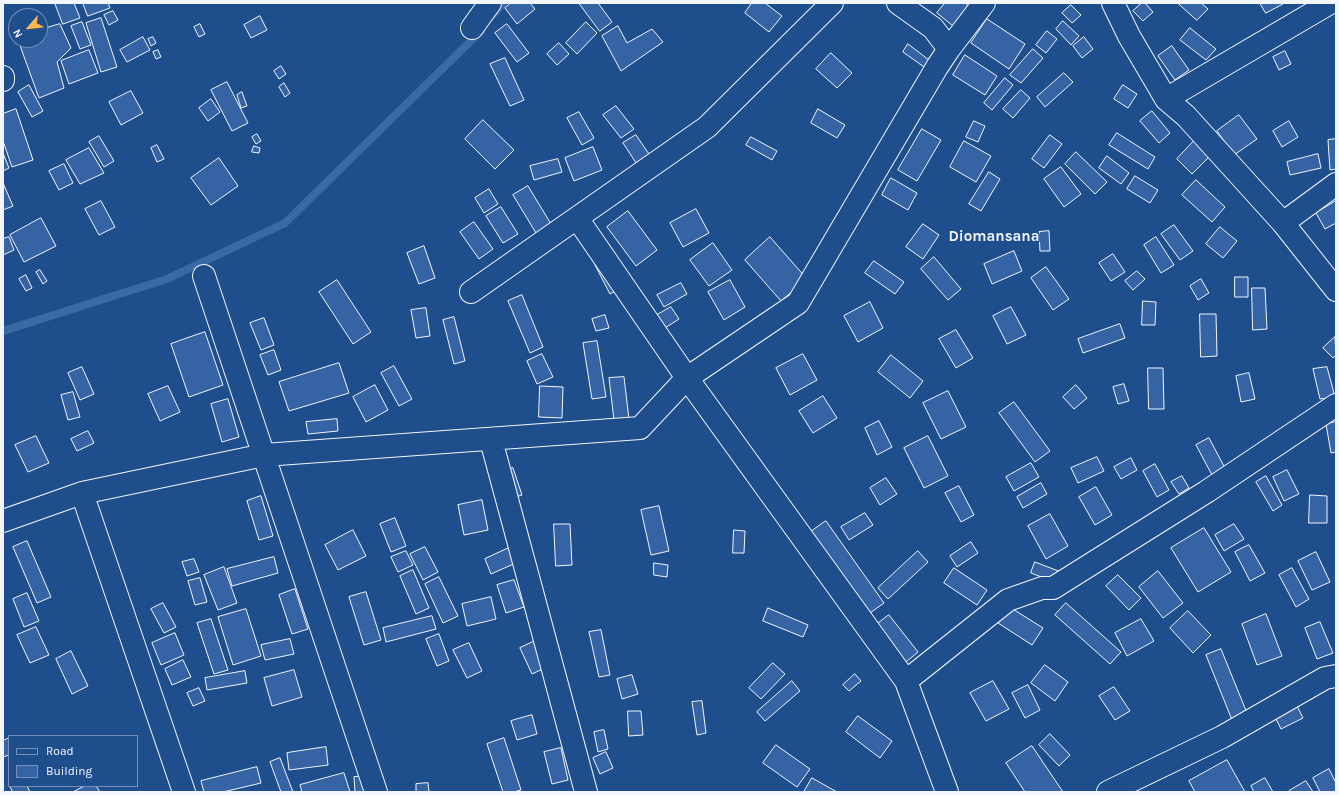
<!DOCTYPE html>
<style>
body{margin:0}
#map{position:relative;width:1339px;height:795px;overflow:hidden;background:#1f4e8c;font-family:Karla,sans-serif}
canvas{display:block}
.frame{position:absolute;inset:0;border:4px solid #f2f6ff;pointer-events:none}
.legend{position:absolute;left:8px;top:735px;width:130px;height:52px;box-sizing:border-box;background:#1f4e8c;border:1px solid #7391ba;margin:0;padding:5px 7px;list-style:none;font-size:12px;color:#f2f6ff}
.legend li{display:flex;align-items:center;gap:8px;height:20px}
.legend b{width:20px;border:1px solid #7391ba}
.north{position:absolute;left:8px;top:8px;width:40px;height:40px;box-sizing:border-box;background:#1f4e8c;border:1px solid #7391ba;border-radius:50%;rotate:242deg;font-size:11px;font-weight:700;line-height:16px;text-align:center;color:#f2f6ff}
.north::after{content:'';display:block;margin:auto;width:14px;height:18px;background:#ffb74d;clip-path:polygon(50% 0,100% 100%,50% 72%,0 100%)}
</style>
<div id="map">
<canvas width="1339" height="795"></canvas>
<div class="frame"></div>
<ul class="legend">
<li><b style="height:5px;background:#1f4e8c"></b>Road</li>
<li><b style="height:11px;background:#3563a3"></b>Building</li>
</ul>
<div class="north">N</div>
</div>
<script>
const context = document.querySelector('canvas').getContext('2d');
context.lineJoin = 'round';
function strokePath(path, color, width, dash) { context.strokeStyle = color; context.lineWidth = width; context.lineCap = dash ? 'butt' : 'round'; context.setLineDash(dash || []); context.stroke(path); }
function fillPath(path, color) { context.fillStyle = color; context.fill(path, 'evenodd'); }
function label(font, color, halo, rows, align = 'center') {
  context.font = font + ' Karla,sans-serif'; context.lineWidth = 3; context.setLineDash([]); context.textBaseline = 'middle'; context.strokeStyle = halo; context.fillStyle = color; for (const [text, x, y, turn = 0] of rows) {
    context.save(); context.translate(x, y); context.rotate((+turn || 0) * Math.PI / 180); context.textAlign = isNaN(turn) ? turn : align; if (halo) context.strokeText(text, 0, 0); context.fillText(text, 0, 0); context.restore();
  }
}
strokePath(new Path2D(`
 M 494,14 L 503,3
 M 3,331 L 167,279 L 285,223 L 481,31`), '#3b69a3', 8);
const building = new Path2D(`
 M 55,3 L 74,3 L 80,18 L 63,24 Z
 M 83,3 L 108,3 L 110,8 L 88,16 Z
 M 511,3 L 530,3 L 535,9 L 517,24 L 505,8 Z
 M 579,3 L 598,3 L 612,22 L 600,31 Z
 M 752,3 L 765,3 L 782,16 L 769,32 L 745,13 Z
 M 945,3 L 965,3 L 974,11 L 958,30 L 937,13 Z
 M 1142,3 L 1145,3 L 1153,12 L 1143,21 L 1133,11 Z
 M 1178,3 L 1201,3 L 1208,9 L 1197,20 Z
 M 1260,3 L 1282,3 L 1283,4 L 1266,13 Z
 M 1071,5 L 1081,15 L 1072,23 L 1062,13 Z
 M 113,11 L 118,20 L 109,25 L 104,15 Z
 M 260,16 L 267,30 L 251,38 L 244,25 Z
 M 101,18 L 117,67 L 101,72 L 86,23 Z
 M 987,19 L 1025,44 L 1009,69 L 971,43 Z
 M 1063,21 L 1079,36 L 1071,45 L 1056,29 Z
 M 82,22 L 91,45 L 80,49 L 71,26 Z
 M 586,22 L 597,33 L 577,54 L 566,43 Z
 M 60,24 L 71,48 L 57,62 L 64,88 L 39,98 L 18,40 L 40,40 L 40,30 Z
 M 200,24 L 205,34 L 199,37 L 194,27 Z
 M 507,24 L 529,53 L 517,62 L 495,33 Z
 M 618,26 L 627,43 L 652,29 L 663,42 L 621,71 L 602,36 Z
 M 1190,28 L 1216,49 L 1206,60 L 1180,40 Z
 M 1047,31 L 1057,39 L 1046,53 L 1036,45 Z
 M 143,37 L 150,50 L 127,62 L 120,50 Z
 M 153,37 L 156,43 L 151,46 L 148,39 Z
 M 1084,37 L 1093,49 L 1082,58 L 1073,46 Z
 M 559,43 L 569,54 L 557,65 L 547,54 Z
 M 908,44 L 929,60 L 924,67 L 903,52 Z
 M 1172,46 L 1189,70 L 1175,80 L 1158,56 Z
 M 1033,49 L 1043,58 L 1021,83 L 1010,75 Z
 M 89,50 L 98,73 L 69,84 L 61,61 Z
 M 158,50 L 161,57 L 156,59 L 153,52 Z
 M 1285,51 L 1291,64 L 1279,70 L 1273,57 Z
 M 831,53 L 852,73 L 837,88 L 816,69 Z
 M 965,55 L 997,76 L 985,95 L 953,75 Z
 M 505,58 L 524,100 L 510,106 L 490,64 Z
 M 281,66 L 286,74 L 279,79 L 274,71 Z
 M 1064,73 L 1073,82 L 1045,107 L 1037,97 Z
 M 1005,78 L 1013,85 L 992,110 L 984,103 Z
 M 227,82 L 248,123 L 232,131 L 211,90 Z
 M 284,83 L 290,93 L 285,97 L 279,87 Z
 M 29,85 L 43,111 L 32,117 L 18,92 Z
 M 1123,85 L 1137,94 L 1128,108 L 1114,99 Z
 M 1021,90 L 1030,98 L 1013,118 L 1003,109 Z
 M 131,91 L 143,113 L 121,125 L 109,102 Z
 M 242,92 L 247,106 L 241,108 L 237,95 Z
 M 211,99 L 220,112 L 208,121 L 199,108 Z
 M 616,106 L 634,129 L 621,138 L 603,115 Z
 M 16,109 L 33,160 L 12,167 L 3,141 L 3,114 Z
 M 818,109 L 845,125 L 837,138 L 811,123 Z
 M 1152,111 L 1170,133 L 1159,143 L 1140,121 Z
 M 579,112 L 594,138 L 582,145 L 567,118 Z
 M 1239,115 L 1257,139 L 1234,155 L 1217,131 Z
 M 483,120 L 514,150 L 495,169 L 465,139 Z
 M 974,121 L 985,126 L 978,142 L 966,137 Z
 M 1289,121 L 1298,137 L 1282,147 L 1273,131 Z
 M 922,129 L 941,140 L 917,181 L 898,170 Z
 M 1117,133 L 1155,157 L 1148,169 L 1109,145 Z
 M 257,134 L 261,141 L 256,144 L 252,137 Z
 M 636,135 L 653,160 L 640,169 L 623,143 Z
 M 1050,135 L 1062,144 L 1044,168 L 1032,159 Z
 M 99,136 L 114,161 L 104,167 L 89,142 Z
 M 751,137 L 777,151 L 772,160 L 746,145 Z
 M 1336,139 L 1336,169 L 1330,170 L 1328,140 Z
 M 964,141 L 991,156 L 976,182 L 950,167 Z
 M 1194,141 L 1210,156 L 1192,174 L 1177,159 Z
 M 157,145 L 164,159 L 157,162 L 151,148 Z
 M 254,146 L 260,148 L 259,153 L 252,152 Z
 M 593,147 L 602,170 L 574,181 L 565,158 Z
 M 89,148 L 104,173 L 80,184 L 66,160 Z
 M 1076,152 L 1107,182 L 1095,194 L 1065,164 Z
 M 3,153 L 9,168 L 3,171 Z
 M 1318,154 L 1321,168 L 1290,175 L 1287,162 Z
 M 1107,156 L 1129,173 L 1121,184 L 1099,168 Z
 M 219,158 L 238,186 L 211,205 L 191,178 Z
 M 558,159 L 562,172 L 534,180 L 530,166 Z
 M 64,164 L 73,183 L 59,190 L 49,171 Z
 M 1061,167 L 1081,194 L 1064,207 L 1044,179 Z
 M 989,172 L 1000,179 L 981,211 L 969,204 Z
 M 1135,176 L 1158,190 L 1150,203 L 1127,189 Z
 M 891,178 L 917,193 L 908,210 L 882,195 Z
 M 1196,180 L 1225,207 L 1212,222 L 1182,195 Z
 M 3,183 L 13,206 L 3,210 Z
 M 528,186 L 551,224 L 536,233 L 513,195 Z
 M 489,189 L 498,204 L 484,213 L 475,198 Z
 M 101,201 L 115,227 L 99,235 L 85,209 Z
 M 1336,201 L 1336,223 L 1325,229 L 1316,213 Z
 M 501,207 L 518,234 L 503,243 L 486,216 Z
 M 696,209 L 709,233 L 683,247 L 670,223 Z
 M 628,211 L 657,250 L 636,266 L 607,227 Z
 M 41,218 L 56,246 L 24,262 L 10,235 Z
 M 474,222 L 493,249 L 479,259 L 460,232 Z
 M 923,224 L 939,235 L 923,259 L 906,247 Z
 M 1174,225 L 1193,251 L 1180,260 L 1161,234 Z
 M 1220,227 L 1237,241 L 1223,258 L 1206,244 Z
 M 1049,231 L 1050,251 L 1040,251 L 1039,232 Z
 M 9,237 L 14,250 L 3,255 L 3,239 Z
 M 770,237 L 807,279 L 781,301 L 745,260 Z
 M 1156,237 L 1174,265 L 1161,273 L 1144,245 Z
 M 713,243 L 732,270 L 709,286 L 690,260 Z
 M 424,246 L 435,278 L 419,284 L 407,253 Z
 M 1014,251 L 1022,271 L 992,284 L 984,264 Z
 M 1113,254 L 1125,272 L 1111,281 L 1099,263 Z
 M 934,257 L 961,289 L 948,300 L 921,269 Z
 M 609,258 L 624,286 L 610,294 L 595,265 Z
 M 874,261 L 904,282 L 895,294 L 865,273 Z
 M 1046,267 L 1069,299 L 1053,310 L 1031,278 Z
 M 40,270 L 47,281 L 43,284 L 36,272 Z
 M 1137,271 L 1145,279 L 1133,290 L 1125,281 Z
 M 26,275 L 32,288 L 26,291 L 19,279 Z
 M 1235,277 L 1248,277 L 1248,297 L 1235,297 Z
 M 1201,279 L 1209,293 L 1198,300 L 1190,286 Z
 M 337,280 L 371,332 L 353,344 L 319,292 Z
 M 730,280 L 745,307 L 724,320 L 708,292 Z
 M 681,283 L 687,294 L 664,307 L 657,295 Z
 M 1252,288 L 1265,288 L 1267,329 L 1253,330 Z
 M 522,295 L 543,347 L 530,353 L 508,301 Z
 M 1143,301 L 1156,302 L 1155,325 L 1142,325 Z
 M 870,302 L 883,328 L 858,342 L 844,316 Z
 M 671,307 L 679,319 L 665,328 L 657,315 Z
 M 1011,307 L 1026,335 L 1007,344 L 993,316 Z
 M 426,308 L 430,336 L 416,338 L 411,310 Z
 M 1200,314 L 1216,314 L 1217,356 L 1201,357 Z
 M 605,315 L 609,328 L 596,331 L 592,319 Z
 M 454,317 L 465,361 L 454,364 L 443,320 Z
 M 264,318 L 274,345 L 261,350 L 250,323 Z
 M 1120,324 L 1125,338 L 1083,353 L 1078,339 Z
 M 956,330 L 973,358 L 956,368 L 939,339 Z
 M 205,332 L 223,385 L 189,397 L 171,344 Z
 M 1335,337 L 1336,355 L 1333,358 L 1323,348 Z
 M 597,341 L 606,397 L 592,399 L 583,343 Z
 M 274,350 L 281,370 L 268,375 L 260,355 Z
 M 542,354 L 553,377 L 537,384 L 527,361 Z
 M 803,354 L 817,380 L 790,395 L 776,368 Z
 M 891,355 L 923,381 L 910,398 L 878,372 Z
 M 339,363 L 349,393 L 289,411 L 279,382 Z
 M 394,366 L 412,399 L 399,406 L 381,373 Z
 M 82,367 L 94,394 L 80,400 L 68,373 Z
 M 1327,367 L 1335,397 L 1320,399 L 1313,369 Z
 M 1148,368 L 1163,368 L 1164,409 L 1149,409 Z
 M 1249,373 L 1255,399 L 1241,402 L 1236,376 Z
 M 624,377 L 629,419 L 614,420 L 609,378 Z
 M 1124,384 L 1129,401 L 1118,404 L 1113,387 Z
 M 375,385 L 388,410 L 366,422 L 353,397 Z
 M 1076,385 L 1087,398 L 1074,409 L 1063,397 Z
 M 168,386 L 180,412 L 160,421 L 148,394 Z
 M 540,386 L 563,387 L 562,418 L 539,417 Z
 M 948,391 L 966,427 L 941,439 L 923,403 Z
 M 73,392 L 80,417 L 68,420 L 61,395 Z
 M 823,396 L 837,418 L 813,433 L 799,411 Z
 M 228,399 L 239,437 L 222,442 L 211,404 Z
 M 1014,402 L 1050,451 L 1035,462 L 999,413 Z
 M 337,419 L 338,431 L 308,434 L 306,422 Z
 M 879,421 L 892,447 L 877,455 L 865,428 Z
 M 1336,422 L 1336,452 L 1331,453 L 1326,424 Z
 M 88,431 L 94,443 L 77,451 L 71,439 Z
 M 36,436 L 49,463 L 28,472 L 15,445 Z
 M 928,436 L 948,476 L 924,488 L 904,448 Z
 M 1209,438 L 1225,468 L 1212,475 L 1196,445 Z
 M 1097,457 L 1104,471 L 1078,483 L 1071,468 Z
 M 1131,458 L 1137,470 L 1121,479 L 1114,467 Z
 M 1031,463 L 1039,477 L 1014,491 L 1006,477 Z
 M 1155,464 L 1169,490 L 1157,497 L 1143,471 Z
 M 513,468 L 522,495 L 506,500 L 497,473 Z
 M 1287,470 L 1299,494 L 1284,501 L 1273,477 Z
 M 1182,476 L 1189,488 L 1179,494 L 1171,482 Z
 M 1266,476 L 1282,505 L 1273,511 L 1256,482 Z
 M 886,478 L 897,494 L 880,505 L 870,488 Z
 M 1041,483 L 1047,494 L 1023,508 L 1017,497 Z
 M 959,486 L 974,515 L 961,522 L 945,493 Z
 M 1096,487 L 1112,515 L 1095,525 L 1079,497 Z
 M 1310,495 L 1327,496 L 1327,523 L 1309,523 Z
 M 261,496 L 273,536 L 259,540 L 247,501 Z
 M 482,500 L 488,530 L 464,535 L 458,505 Z
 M 659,506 L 669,551 L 651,555 L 641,510 Z
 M 865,513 L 873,525 L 849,540 L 841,527 Z
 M 1050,514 L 1068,546 L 1046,559 L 1028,526 Z
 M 395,518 L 406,546 L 391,552 L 380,524 Z
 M 826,521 L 884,603 L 867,615 L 809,533 Z
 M 554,524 L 570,524 L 572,565 L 556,566 Z
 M 1234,524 L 1244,539 L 1224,551 L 1215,535 Z
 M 1204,528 L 1231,572 L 1198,592 L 1171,548 Z
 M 353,530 L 366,556 L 338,570 L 325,545 Z
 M 734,530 L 745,531 L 744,553 L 733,553 Z
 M 27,541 L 51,597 L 37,603 L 13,547 Z
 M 971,542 L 978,553 L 957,567 L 950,556 Z
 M 1249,545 L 1265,573 L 1250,581 L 1235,552 Z
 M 425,547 L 438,572 L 423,580 L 410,554 Z
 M 511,547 L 518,562 L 491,574 L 485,559 Z
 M 406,551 L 413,565 L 398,572 L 391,557 Z
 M 918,551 L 928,562 L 888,599 L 878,588 Z
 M 1316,552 L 1330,582 L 1312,590 L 1298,561 Z
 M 274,557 L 278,573 L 232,586 L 227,569 Z
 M 194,559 L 199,572 L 187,576 L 182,562 Z
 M 1035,562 L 1061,572 L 1057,583 L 1031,573 Z
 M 654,563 L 668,565 L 667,577 L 654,575 Z
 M 224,567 L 237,603 L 218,610 L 204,575 Z
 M 954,568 L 987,590 L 977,605 L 944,583 Z
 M 1292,568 L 1309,599 L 1296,607 L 1279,575 Z
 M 413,570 L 429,608 L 416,614 L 400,576 Z
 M 1158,571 L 1183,603 L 1163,618 L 1139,587 Z
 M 1118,575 L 1141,598 L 1129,610 L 1106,586 Z
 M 439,577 L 458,616 L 443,623 L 425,584 Z
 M 200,578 L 207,602 L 195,605 L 188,581 Z
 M 514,580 L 524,607 L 506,613 L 497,585 Z
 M 295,589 L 308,629 L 292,634 L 279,595 Z
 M 366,592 L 381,640 L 364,645 L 349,597 Z
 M 27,593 L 39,621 L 24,627 L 13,599 Z
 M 491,597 L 496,619 L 467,626 L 462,604 Z
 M 163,603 L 176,627 L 164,633 L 151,609 Z
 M 1066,603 L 1121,652 L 1110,664 L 1055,615 Z
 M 1008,606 L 1043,628 L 1032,645 L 998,623 Z
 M 768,608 L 808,625 L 803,637 L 763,621 Z
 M 246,609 L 261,656 L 233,665 L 218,617 Z
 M 1188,611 L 1211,635 L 1193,653 L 1170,628 Z
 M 1266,614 L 1282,656 L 1257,665 L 1242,624 Z
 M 889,615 L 918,652 L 906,662 L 876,625 Z
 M 432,616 L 436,629 L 386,642 L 383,628 Z
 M 211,619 L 228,670 L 214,674 L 197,623 Z
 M 1141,619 L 1154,641 L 1127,656 L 1115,633 Z
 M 1320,622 L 1333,653 L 1317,659 L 1305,628 Z
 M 36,627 L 49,655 L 30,663 L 17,635 Z
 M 601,630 L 610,675 L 599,677 L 589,632 Z
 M 175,633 L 184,655 L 161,665 L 152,643 Z
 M 439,634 L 449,661 L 437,666 L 426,639 Z
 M 290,639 L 294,654 L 265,660 L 261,645 Z
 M 535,641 L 547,667 L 532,674 L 520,648 Z
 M 469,643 L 482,671 L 467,678 L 453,650 Z
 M 1221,649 L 1249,718 L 1234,725 L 1206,655 Z
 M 71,651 L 88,686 L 72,694 L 56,659 Z
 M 183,660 L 191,677 L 172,685 L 165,669 Z
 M 773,663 L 785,674 L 761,699 L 749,688 Z
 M 1045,665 L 1068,682 L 1055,701 L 1031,683 Z
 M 294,670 L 302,697 L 272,706 L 264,678 Z
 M 245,671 L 247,683 L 207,690 L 205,678 Z
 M 855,674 L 861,681 L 849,691 L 843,685 Z
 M 632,675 L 638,694 L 622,699 L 617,679 Z
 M 792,681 L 800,691 L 765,721 L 757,712 Z
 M 993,681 L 1009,709 L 986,721 L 970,693 Z
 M 1028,685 L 1040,710 L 1025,718 L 1012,693 Z
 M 1114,687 L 1130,711 L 1115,720 L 1099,696 Z
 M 199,688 L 205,701 L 193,706 L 187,693 Z
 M 702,701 L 706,733 L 697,735 L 692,702 Z
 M 1297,706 L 1303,718 L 1281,729 L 1275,717 Z
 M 628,711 L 641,711 L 643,735 L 629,736 Z
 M 532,715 L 537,734 L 517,740 L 511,721 Z
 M 858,716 L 892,741 L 880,758 L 846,732 Z
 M 604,730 L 608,749 L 598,752 L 594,732 Z
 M 1050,734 L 1070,755 L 1059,766 L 1039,745 Z
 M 9,738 L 9,755 L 3,757 L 3,741 Z
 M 504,738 L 521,790 L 514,792 L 503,792 L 487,744 Z
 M 776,745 L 810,769 L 797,787 L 763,763 Z
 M 1032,746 L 1063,792 L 1025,792 L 1006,763 Z
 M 326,747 L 328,765 L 289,770 L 287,753 Z
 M 561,748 L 568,780 L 552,784 L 544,752 Z
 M 606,752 L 613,768 L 600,774 L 593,758 Z
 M 280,758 L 293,792 L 281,792 L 270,762 Z
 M 1227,760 L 1245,792 L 1195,792 L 1189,781 Z
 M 257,767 L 261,783 L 223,792 L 204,792 L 201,781 Z
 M 1329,769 L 1336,783 L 1336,792 L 1320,792 L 1313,778 Z
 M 344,773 L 350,792 L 302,792 L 300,785 Z
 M 368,776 L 368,792 L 355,792 L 354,777 Z
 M 812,778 L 837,792 L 804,792 Z
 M 1265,778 L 1273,792 L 1254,792 L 1251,786 Z
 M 1306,781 L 1313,792 L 1289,792 L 1289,791 Z
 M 428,783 L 429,792 L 416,792 L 416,784 Z
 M 10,786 L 27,786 L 30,792 L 13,792 Z
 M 85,786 L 96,786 L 100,792 L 73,792 Z`);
fillPath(building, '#3563a3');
strokePath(building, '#f2f6ff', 1);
const minor = new Path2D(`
 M 1113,3 L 1129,36 L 1166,99 L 1186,116 L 1283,223 L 1336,290
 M 472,28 L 490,3
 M 949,49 L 984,3
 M 3,77 L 3,80
 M 1166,99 L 1330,3
 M 577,218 L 687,378 L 906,681 L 947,792
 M 1283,223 L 1336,184
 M 204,276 L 376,792
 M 471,292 L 707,127 L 832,3
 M 491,440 L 586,792
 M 82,493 L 184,792
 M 3,521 L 82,493 L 264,455 L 640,428 L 687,378 L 798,303 L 937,67 L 949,49 L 933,28 L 898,3
 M 906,681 L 1008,600 L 1042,588 L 1053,588 L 1206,492 L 1336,405
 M 1108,792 L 1222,737 L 1325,678 L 1336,676`);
strokePath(minor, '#f2f6ff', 24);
strokePath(minor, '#1f4e8c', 22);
label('bold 15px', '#f2f6ff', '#1f4e8c', [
 ["Diomansana",994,237]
]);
</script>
